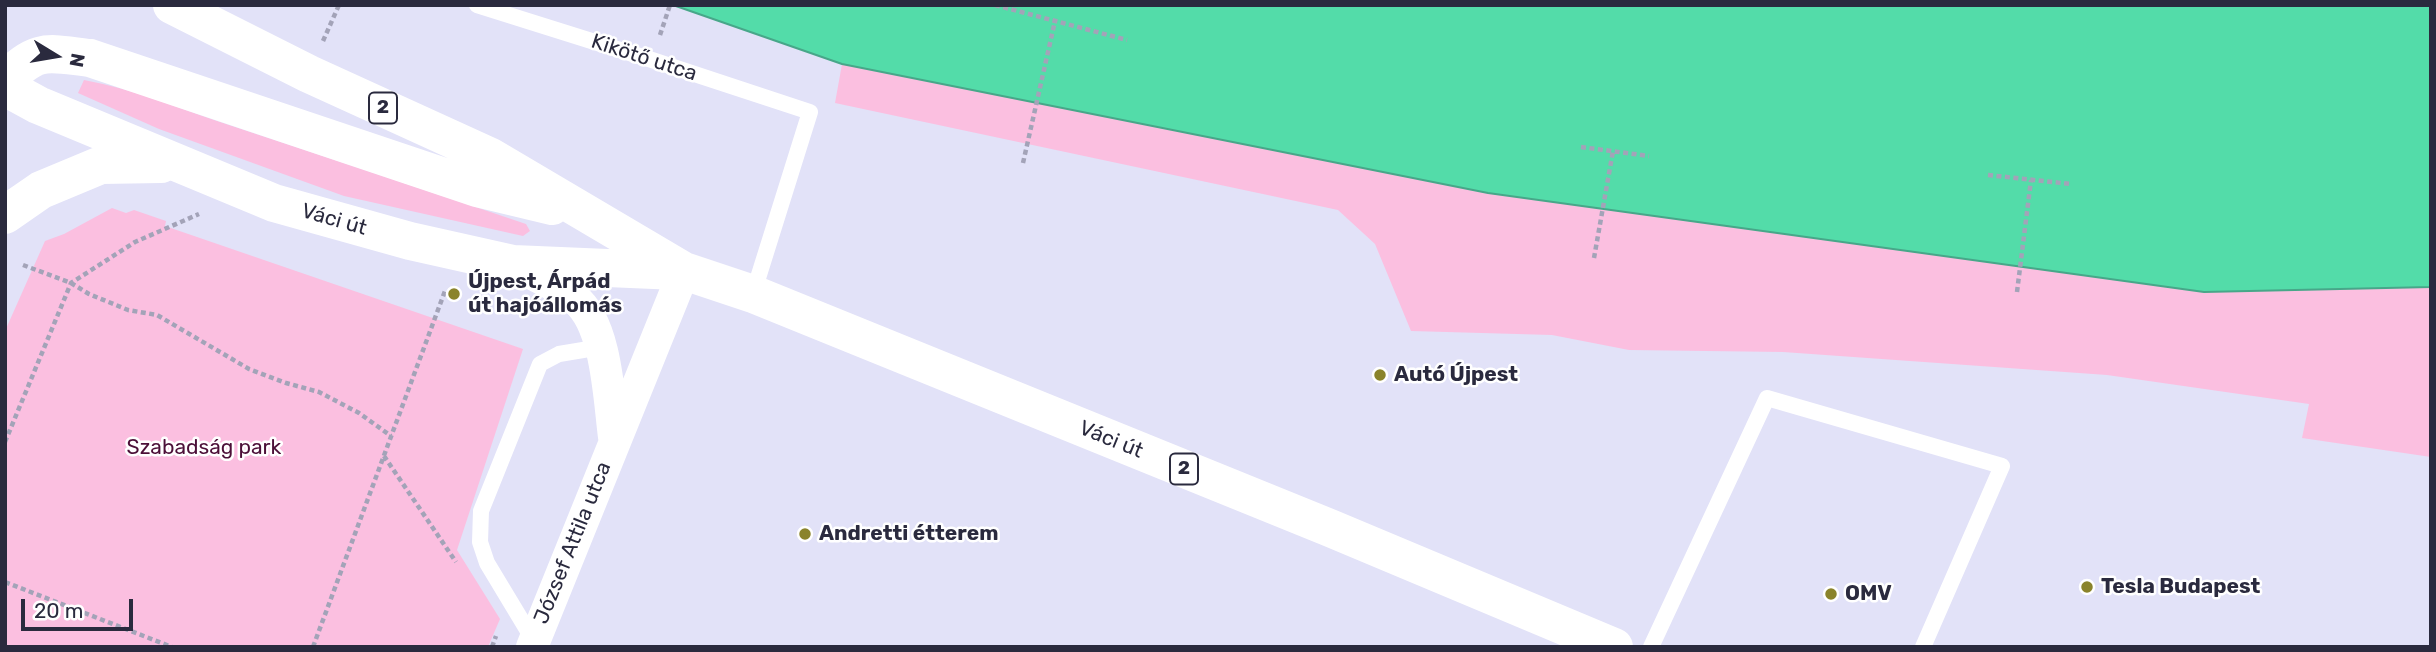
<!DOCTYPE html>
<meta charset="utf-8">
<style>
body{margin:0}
#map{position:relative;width:2436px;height:652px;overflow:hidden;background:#e2e2f8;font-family:Rubik,sans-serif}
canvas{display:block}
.frame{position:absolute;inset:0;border:7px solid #2a2a3e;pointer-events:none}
.north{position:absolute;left:21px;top:21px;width:70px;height:70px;-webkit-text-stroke:5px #fff;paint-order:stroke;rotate:101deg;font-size:19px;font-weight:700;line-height:28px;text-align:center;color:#2a2a3e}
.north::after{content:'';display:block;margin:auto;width:24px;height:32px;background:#2a2a3e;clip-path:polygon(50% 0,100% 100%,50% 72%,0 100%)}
.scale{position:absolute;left:21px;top:599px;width:112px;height:32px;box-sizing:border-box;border:4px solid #2a2a3e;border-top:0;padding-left:9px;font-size:21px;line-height:24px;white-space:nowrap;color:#2a2a3e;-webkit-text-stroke:5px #fff;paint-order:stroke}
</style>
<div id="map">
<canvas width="2436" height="652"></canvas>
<div class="frame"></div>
<div class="north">N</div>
<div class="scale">20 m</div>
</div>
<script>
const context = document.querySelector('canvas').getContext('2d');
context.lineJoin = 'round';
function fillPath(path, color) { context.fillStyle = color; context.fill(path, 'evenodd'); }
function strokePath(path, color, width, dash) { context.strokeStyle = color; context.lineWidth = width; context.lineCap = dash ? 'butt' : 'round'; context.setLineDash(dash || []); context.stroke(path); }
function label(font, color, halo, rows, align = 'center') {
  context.font = font + ' Rubik,sans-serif'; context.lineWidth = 5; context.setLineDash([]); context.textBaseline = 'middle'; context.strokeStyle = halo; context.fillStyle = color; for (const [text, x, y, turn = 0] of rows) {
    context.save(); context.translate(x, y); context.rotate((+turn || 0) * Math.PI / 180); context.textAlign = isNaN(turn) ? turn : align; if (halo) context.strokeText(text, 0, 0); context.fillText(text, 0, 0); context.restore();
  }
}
fillPath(new Path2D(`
 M 842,64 L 1488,193 L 2204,292 L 2431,287 L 2431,457 L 2302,438 L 2309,404 L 2107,375 L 1783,352 L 1629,350 L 1552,335 L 1411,331 L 1375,244 L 1338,210 L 835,103 Z
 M 84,80 C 135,89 182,110 232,126 C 330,158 428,191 526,224 L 530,231 L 523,236 L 344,196 L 159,129 L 78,93 Z
 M 112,208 L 126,213 L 134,210 L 166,221 L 165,226 L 523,349 L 457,550 L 500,619 L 488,647 L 5,647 L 5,331 L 45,241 L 64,234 Z`), '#fbbfe0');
const water = new Path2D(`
 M 673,5 L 2431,5 L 2431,287 L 2204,292 L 1488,193 L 842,64 Z`);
fillPath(water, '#53dca9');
strokePath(water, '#47a789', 2);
strokePath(new Path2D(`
 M 995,5 L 1127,40
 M 660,35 L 670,5
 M 323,41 L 339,5
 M 1581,147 L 1649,156
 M 1023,163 L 1055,21
 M 1988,175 L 2071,184
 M 1594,258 L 1613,151
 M 23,265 L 71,283 L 89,294 L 128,310 L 157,315 L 249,369 L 286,383 L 319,392 L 359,413 L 391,436
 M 2017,292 L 2031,180
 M 5,442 L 71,283 L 135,242 L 199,214
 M 384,456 L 456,562
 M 5,582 L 172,647
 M 313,647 L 445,291
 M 492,647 L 496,636`), '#a3a3b8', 4.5, [5, 3.5]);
strokePath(new Path2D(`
 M 477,5 L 652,60 L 810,112 L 753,294
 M 534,641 L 487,563 L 480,542 L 481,511 L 540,364 L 559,354 L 601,347
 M 1651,647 L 1767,398 L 2002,466 L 1923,647`), '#fff', 16);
strokePath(new Path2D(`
 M 513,264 C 533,275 557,285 575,299 C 607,324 609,399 614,437
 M 532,647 L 684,271`), '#fff', 32);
strokePath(new Path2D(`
 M 172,5 L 309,74 L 491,157 L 684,271 L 753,294 L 1330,528 L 1614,647
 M 5,80 C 39,47 46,53 90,58 L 477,188 L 552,206
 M 5,87 L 38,105 L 274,203 L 410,241 L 513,264 L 678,271
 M 5,215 L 41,190 L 101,165 L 161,164`), '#fff', 38);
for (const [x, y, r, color] of [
 [454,294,7,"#8a832b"],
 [1380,375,7,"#8a832b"],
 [805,534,7,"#8a832b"],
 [2087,587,7,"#8a832b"],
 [1831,594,7,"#8a832b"]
]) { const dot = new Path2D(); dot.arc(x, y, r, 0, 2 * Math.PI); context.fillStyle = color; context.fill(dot); strokePath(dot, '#fff', 2.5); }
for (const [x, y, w] of [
 [383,108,28],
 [1184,469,28]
]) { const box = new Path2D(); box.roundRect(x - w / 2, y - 15.5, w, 31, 5); context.fillStyle = '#fff'; context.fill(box); strokePath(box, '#2a2a3e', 2); }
label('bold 19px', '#2a2a3e', null, [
 ["2",383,108],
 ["2",1184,469]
]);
label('21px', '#2a2a3e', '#fff', [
 ["Kikötő utca",644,58,18],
 ["Váci út",334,220,16],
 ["Váci út",1111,440,22],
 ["József Attila utca",573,543,-68]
]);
label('bold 21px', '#2a2a3e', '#fff', [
 ["Újpest, Árpád",468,282],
 ["út hajóállomás",468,306],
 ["Autó Újpest",1394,375],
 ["Andretti étterem",819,534],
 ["Tesla Budapest",2101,587],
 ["OMV",1845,594]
], 'left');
label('21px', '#4c0f38', '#fff', [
 ["Szabadság park",204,448]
]);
</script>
